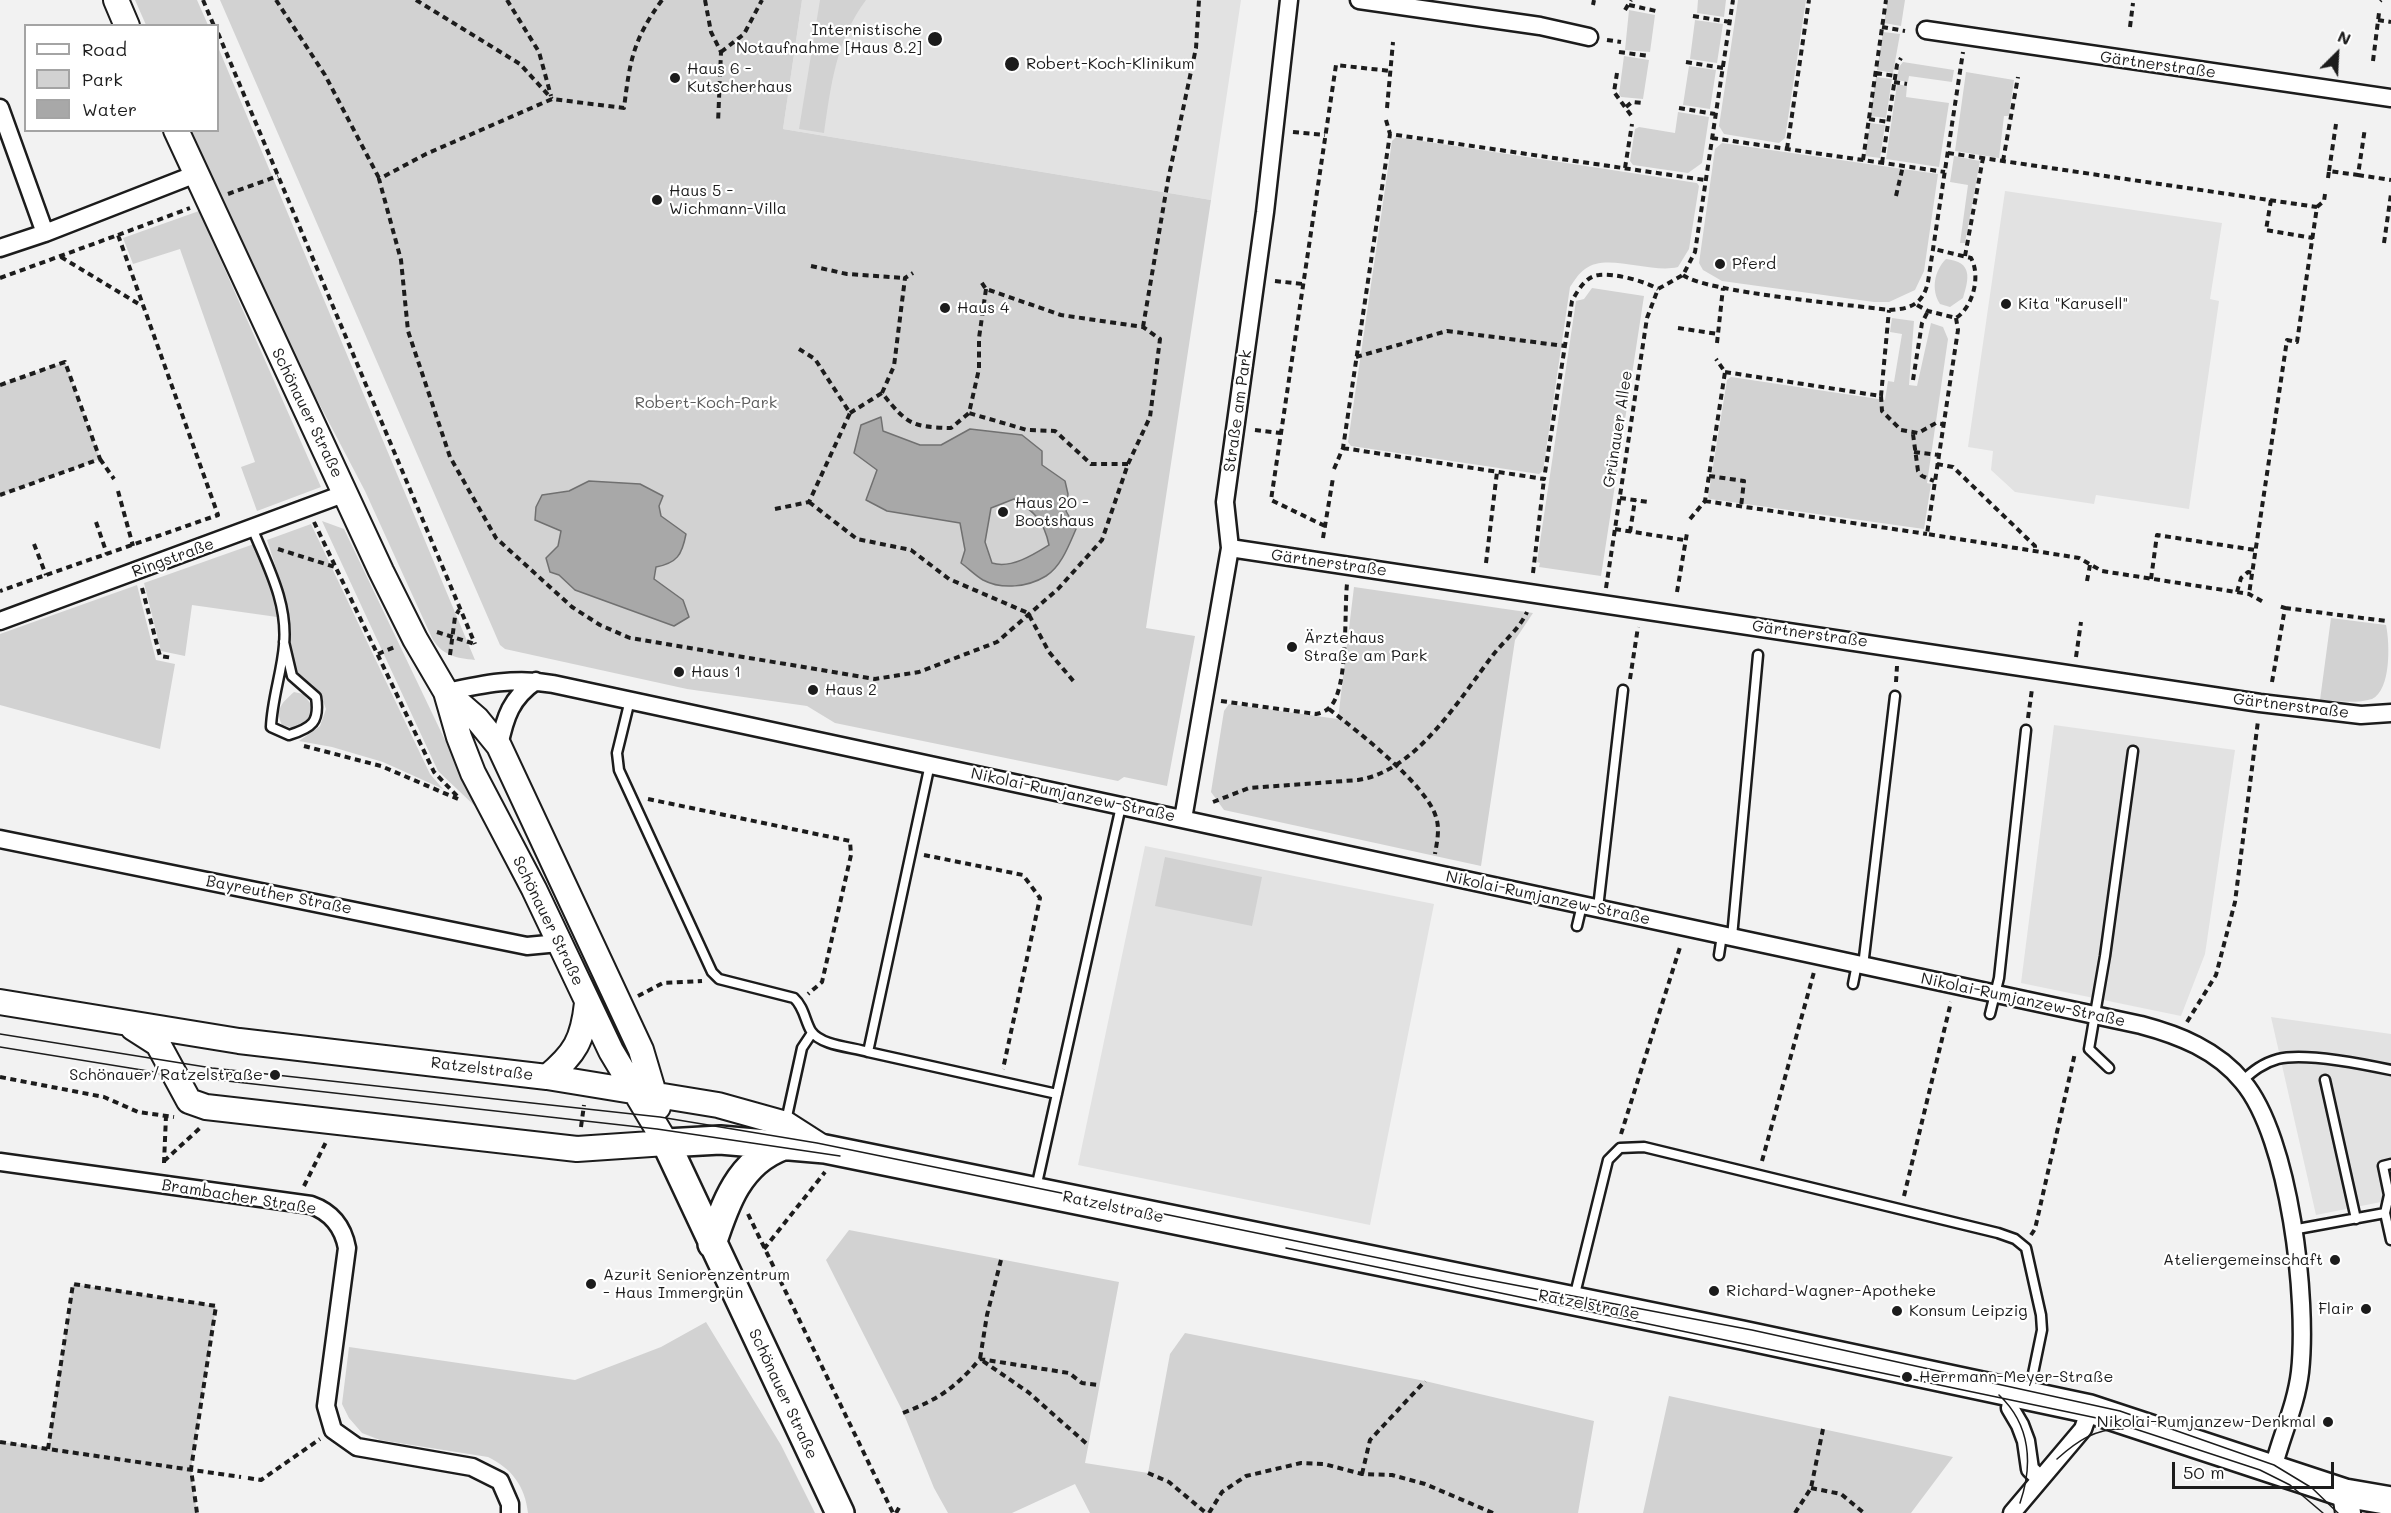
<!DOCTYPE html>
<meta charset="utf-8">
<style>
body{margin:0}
#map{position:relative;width:2391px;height:1513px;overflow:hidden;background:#f2f2f2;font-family:Mali,sans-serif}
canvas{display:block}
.legend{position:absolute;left:24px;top:24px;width:195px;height:108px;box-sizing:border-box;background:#fff;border:2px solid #a4a4a4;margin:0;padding:8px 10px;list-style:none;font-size:18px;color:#1c1c1c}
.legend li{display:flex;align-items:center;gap:12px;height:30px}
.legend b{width:30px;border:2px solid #a4a4a4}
.north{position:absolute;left:2307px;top:24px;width:60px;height:60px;-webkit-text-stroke:4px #fff;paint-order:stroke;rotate:24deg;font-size:16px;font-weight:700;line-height:24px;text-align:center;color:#1c1c1c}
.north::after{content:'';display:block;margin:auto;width:21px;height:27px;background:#1c1c1c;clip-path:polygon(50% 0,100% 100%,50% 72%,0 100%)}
.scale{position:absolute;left:2172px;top:1462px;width:162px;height:27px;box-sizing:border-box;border:3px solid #1c1c1c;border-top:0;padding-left:8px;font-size:18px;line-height:21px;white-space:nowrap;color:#1c1c1c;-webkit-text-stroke:4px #fff;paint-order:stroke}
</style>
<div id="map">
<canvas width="2391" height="1513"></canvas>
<ul class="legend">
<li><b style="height:8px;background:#fff"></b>Road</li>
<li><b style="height:16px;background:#d2d2d2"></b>Park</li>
<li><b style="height:16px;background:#a8a8a8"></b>Water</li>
</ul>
<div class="north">N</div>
<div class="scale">50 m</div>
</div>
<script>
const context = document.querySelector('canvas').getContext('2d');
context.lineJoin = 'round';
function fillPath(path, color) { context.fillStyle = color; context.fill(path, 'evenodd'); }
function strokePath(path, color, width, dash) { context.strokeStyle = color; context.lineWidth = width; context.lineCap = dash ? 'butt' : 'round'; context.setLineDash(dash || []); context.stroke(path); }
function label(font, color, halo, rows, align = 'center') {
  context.font = font + ' Mali,sans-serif'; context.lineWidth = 4.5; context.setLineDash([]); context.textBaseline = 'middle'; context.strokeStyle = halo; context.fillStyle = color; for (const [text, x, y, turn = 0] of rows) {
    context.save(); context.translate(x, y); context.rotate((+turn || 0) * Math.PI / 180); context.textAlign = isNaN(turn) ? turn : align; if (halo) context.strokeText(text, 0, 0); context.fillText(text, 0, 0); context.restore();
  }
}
fillPath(new Path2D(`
 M 802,0 L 1241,0 L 1211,200 L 783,129 Z
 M 2005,191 L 2222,223 L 2210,299 L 2219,301 L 2189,509 L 2096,495 L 2094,504 L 2015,492 L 1991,470 L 1993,451 L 1968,447 Z
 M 2054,725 L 2235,750 L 2205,954 L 2181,1016 L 2021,983 Z
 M 1145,846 L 1434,904 L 1370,1225 L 1078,1165 Z
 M 2271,1017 L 2391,1034 L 2391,1200 L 2316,1215 Z`), '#e2e2e2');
fillPath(new Path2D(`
 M 135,0 L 197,0 L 208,25 L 146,25 Z
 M 220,0 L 802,0 L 783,129 L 1211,200 L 1146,628 L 1195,636 L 1167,786 L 1124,777 L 1118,781 L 835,723 L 807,706 L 687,689 L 505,649 L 500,645 Z
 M 820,0 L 866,0 C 836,40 831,85 824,133 L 799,129 Z
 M 1698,0 L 1726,0 L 1724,17 L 1697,13 Z
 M 1738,0 L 1806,0 L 1785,138 L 1779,143 L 1724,134 L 1719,126 Z
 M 1888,0 L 1905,0 L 1901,26 L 1884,23 Z
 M 1629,10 L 1655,15 L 1650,52 L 1625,50 Z
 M 1695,20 L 1723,24 L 1717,63 L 1690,59 Z
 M 1883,32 L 1900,34 L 1893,73 L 1877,70 Z
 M 218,47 L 475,660 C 457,658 442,656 432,638 L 365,491 L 282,333 L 192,131 L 218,130 Z
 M 1624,56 L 1649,60 L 1643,99 L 1621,97 L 1619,94 Z
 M 1903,62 L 1954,70 L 1952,82 L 1909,76 L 1908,82 L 1897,80 L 1899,67 Z
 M 1689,66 L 1716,70 L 1710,109 L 1683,105 Z
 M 1966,72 L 2014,80 L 2009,116 L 2004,116 L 1999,158 L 1955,151 Z
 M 1876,77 L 1892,79 L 1886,118 L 1870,116 Z
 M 1897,84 L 1907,86 L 1906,97 L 1949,103 L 1939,167 L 1886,159 Z
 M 1678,112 L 1709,117 L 1702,163 L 1688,173 L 1633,165 L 1630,161 L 1635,129 L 1639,127 L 1675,133 Z
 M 1870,123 L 1885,125 L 1880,158 L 1865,156 Z
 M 1396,137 L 1697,183 L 1699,186 L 1689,249 L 1678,267 C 1651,274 1606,252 1585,269 C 1579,273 1574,281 1570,287 L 1543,471 L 1539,474 L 1351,446 L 1348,442 L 1392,141 Z
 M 1722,143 L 1938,174 L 1924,271 L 1915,290 L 1889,302 L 1874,302 L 1722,281 L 1703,270 L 1699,263 L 1715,149 Z
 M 1954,156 L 1980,161 L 1965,243 L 1960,243 L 1968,185 L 1950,182 Z
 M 199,211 L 321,487 L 257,511 L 241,467 L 255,462 L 180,249 L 133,264 L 123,238 Z
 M 1946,259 C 1973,262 1969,278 1963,298 L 1950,307 L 1940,304 C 1931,290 1934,271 1946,259 Z
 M 1592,288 L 1644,296 L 1601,576 L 1539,567 L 1540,563 L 1537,562 L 1576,301 L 1584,299 Z
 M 1892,318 L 1914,321 L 1909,385 L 1917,386 L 1931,323 L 1943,327 L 1948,339 L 1927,483 L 1931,484 L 1924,529 L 1710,499 L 1708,497 L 1727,380 L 1731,377 L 1885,400 L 1888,381 L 1894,382 L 1902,334 L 1890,332 Z
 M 65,362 L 100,459 L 0,495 L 0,385 Z
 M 322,521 L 344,529 L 478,809 L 438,771 Z
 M 311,524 L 430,774 L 443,789 L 383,762 L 332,747 L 299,741 L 320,726 L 326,709 L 321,696 L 295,670 L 289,651 L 287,602 L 267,540 Z
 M 254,544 L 271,590 L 277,617 L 192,605 L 185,656 L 161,651 L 144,583 Z
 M 137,585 L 156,660 L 175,664 L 160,749 L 0,705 L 0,634 Z
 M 1354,587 L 1533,613 L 1515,640 L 1481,866 L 1224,810 L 1211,792 L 1224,711 L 1229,704 L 1338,719 Z
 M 2331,618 L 2386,625 C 2390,644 2391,690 2372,699 C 2356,704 2336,701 2320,700 Z
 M 294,692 L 303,694 L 314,708 L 312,718 L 297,729 L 282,725 C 274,709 283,702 294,692 Z
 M 1165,857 L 1262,877 L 1252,926 L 1155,906 Z
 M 849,1230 L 1119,1282 L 1085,1463 L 1148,1473 L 1170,1354 L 1185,1333 L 1425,1381 L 1594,1421 L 1578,1513 L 1090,1513 L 1075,1484 L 1012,1513 L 948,1513 L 934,1488 L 903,1412 L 826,1260 Z
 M 73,1284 L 216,1306 L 191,1469 L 197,1513 L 0,1513 L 0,1442 L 48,1448 Z
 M 706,1322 L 781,1445 L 815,1513 L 528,1513 C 525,1486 512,1469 488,1457 L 380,1440 L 362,1433 L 349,1418 L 342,1404 L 349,1347 L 575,1380 L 661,1347 Z
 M 1669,1396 L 1953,1457 L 1911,1513 L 1643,1513 Z`), '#d2d2d2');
const water = new Path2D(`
 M 881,417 L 883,431 L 920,445 L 941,445 L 970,429 L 1022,435 L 1042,451 L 1042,465 L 1065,481 L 1068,494 L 1066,511 L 1076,529 C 1069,545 1061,567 1046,576 C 1028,587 1002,590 983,580 C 976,576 968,568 961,563 L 965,550 L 960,523 L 887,511 L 866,500 L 877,470 L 854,453 L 861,425 ZM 1014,499 C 1034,511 1044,521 1049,545 C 1033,555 1011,569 992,563 L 985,542 L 991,508 Z
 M 589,481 L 640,484 L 663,496 L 659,506 L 661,516 L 686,534 C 682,555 677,563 656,567 L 654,579 L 683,600 L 689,617 L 674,626 L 575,590 L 559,575 L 550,572 L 546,558 L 558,546 L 561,531 L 535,520 L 536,507 L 542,495 L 569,491 Z`);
fillPath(water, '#a8a8a8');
strokePath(water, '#707070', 1.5);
const lane = new Path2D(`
 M 253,530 C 268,567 288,603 284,645 C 282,672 272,699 271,727 L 289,735 C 312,728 320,722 316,697 L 292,676 L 284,642
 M 630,700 L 617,753 L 619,770 L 712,972 L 719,979 L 794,998 C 804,1007 805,1021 811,1031 C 821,1046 853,1047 868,1052 L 930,764
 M 1598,908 L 1623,690
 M 1577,926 L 1582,905
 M 1732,937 L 1758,655
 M 1719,955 L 1722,935
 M 1863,966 L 1895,696
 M 1853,984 L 1857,964
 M 1990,1014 L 1999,978 L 2026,730
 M 868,1052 L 1057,1094
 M 2109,1068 L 2089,1049 L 2105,956 L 2133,751
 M 2325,1080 L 2356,1219
 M 2242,1081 C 2253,1071 2263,1063 2278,1059 C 2305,1052 2363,1064 2391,1070
 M 786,1121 L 802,1048 L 812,1033
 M 1036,1188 L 1121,806
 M 2385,1213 L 2389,1195 L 2383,1166 L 2391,1164
 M 2292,1230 L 2385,1213 L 2391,1240
 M 1574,1298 L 1608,1160 L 1620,1148 L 1644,1147 L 1998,1233 L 2015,1239 L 2026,1248 L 2041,1315 L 2042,1330 L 2029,1393`);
const street = new Path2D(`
 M 1359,0 L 1540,26 L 1589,37
 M 1926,30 L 2391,98
 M 0,108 L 45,233
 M 0,248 L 45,233 L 196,174
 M 1230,548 L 2260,703 L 2361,715 L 2391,713
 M 0,621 L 346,493
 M 446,692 C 483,684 516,677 553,684 L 2141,1025 C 2179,1035 2217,1050 2243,1082 C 2290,1138 2308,1300 2300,1372 C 2296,1406 2281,1436 2273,1469
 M 499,746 C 505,717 511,698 536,681
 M 1183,819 L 1230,548 L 1225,502 L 1265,212 L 1289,0
 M 0,839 L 527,946 L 559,943
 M 0,1162 L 311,1205 C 331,1212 343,1227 347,1248 L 326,1406 L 333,1430 L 357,1447 L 472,1467 L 500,1481 L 510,1504 L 510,1513
 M 2013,1393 L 2010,1408 L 2020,1425 L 2026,1441 L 2030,1469 L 2040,1479
 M 2012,1513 L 2083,1429 L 2090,1409`);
const secondary = new Path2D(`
 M 116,0 L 127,26
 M 176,130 L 381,571 L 415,639 L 446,692 L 459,737 L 473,773 L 534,889 L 611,1051 L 666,1143
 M 446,692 L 477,719 L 499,746 L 641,1050 L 658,1107
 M 0,1002 L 239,1041 L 547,1077 L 718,1105 L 786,1124 L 825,1149
 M 133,1028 L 158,1044 L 189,1101 L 206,1107 L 577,1149 L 666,1143
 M 547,1077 C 575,1054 583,1040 587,1003
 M 2345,1493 L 2348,1513`);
const primary = new Path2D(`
 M 712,1244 C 725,1204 739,1162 783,1146
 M 840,1513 L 666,1143 L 720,1140 L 825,1149 L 1742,1335 L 2090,1409 L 2345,1493 L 2391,1501`);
strokePath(lane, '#1c1c1c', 13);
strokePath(street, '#1c1c1c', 21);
strokePath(secondary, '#1c1c1c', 28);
strokePath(primary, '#1c1c1c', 32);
strokePath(new Path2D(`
 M 203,0 L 214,26
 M 276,0 L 325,75 L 379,178
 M 416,0 L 520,64 L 552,99
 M 507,0 L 539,52 L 551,96
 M 662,0 C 633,40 630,60 624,108 L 552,99 L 426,154 L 379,179 L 401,260 L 408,331 L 450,457 L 496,538 L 572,607 L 600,625 L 630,638 L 875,679 L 919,672 L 997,642 L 1058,589 L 1102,540 L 1128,464 L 1150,417 L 1160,339 L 1143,327 L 1061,315 L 986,289 L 980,280
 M 705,0 L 711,32 L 721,52 L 718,123
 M 2380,1 L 2381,0
 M 1593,5 L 1594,0
 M 1629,5 L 1656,11
 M 1625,10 L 1631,0
 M 1693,16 L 1730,22
 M 2378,20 L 2391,22
 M 1882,27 L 1905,31
 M 2130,27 L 2133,3
 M 218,33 L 475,644
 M 1607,40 L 1621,42
 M 721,52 L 744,34 L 762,0
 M 1619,52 L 1649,56
 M 2373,61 L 2379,13
 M 1686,62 L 1723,68
 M 1617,73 L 1614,92 L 1633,118
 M 1876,73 L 1895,76
 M 1894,82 L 1907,84
 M 1626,107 L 1632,102 L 1642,103
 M 1387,108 L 1393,42
 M 1679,108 L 1715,114
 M 1869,119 L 1888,122
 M 1386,120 L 1390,134
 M 1293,132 L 1325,135
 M 1712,138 L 1945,172
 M 1787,149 L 1809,0
 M 1948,153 L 2317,207 L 2297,342 L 2287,340 L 2249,594
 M 1863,160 L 1886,0
 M 2003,161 L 2018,77
 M 1882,163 L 1897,65 L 1901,58
 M 1625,168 L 1632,124
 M 2329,171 L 2336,124
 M 2358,175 L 2391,180
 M 2328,178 L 2329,171 L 2358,175 L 2365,128
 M 228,194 L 278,176
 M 1896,196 L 1903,166
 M 2271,200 L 2266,230 L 2313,238
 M 2317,207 L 2324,201 L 2325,194
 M 118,235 L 190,208
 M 2384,243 L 2391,194
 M 1965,256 L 1983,158
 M 61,257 L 142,306
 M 811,266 L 847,274 L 905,278
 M 1683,275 C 1704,292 1853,305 1889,310 C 1911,309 1923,304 1928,282 L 1963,52
 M 0,278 L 118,235 L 218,515 L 0,591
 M 1275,281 L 1303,284
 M 986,289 L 979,338 L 979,369 L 969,413 L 1027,430 L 1055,431 L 1091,464 L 1128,464
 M 1917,305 L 1928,311 L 1956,318 C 1973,307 1981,276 1971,258 L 1934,249
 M 1956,318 L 1958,330 L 1927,534 L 2079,558 L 2102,571 L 2249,594 L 2265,603
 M 1143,327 L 1168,180 L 1196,48 L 1199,0
 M 1678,328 L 1718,334
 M 1717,343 L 1723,288
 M 1356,357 L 1447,331 L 1565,346
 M 1725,372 L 1881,396 L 1889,310
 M 1913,380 L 1922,323 L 1928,311
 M 0,385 L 65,362 L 100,459 L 0,495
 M 882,393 L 894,366 L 905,278 L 913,273
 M 1881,396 L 1882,411 L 1901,430 L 1918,433 L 1936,423 L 1942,424
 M 850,413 L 882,393 C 907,424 911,427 951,428 L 969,413
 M 1255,430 L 1281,433
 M 1913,434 L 1918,471 L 1922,476 L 1934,481
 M 1343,448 L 1544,479 L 1572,301 C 1578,290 1586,276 1599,275 C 1614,273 1645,281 1658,289
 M 1914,452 L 1938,455
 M 100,459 L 114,479
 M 1937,464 L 1953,467 L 2035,546 L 2035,551
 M 1334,469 L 1343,448 L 1390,134 L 1705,180
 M 1709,476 L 1744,481 L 1741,507
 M 118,491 L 133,546
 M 1620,498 L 1648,502
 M 1705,501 L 1927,534
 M 809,502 L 857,539 L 911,550 L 949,579 L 1028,613 L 1049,652 L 1075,683
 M 775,509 L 809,502 L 850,413 L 815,359 L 799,349
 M 1690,519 L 1705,501 L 1725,372 L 1716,359
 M 96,522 L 107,554
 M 314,522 L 434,772 L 459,798
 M 1325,526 L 1271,500 L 1336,65 L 1390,71
 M 1615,529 L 1684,540
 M 1630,532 L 1635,500
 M 1323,538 L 1333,478
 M 34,544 L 46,575
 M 278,549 L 335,567
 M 1486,563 L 1497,472
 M 1533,573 L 1544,479
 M 2151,579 L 2157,535 L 2255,550
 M 2087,581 L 2090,565
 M 142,588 L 160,656 L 173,658
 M 1606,588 L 1647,318 L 1658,289 L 1683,275 L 1695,252 L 1733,0
 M 1677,592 L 1687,533
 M 2237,592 L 2241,578 L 2248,572 L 2252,573
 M 2285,608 L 2386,621
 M 437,632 L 475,644
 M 378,654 L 397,646
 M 450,655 L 455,617 L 459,610
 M 2076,657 L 2081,622
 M 1630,679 L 1638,627
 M 1896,682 L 1897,666
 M 2272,682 L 2285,608 L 2279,606
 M 1221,701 L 1316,714 C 1321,713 1326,711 1329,708 C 1349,691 1344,610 1347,584
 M 1329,709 C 1357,731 1426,784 1436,817 C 1440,829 1437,842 1435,854
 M 2028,718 L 2032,689
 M 304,746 L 381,766 L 458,799
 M 648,799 L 850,841 L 851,855 L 822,982 L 808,994
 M 1213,802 L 1249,788 L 1358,780 C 1417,771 1460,698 1493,655 C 1504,641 1520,628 1527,612
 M 924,855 L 1023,875 L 1040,898 L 1003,1069
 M 638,996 L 663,983 L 702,981
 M 2187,1022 L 2216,975 L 2235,902 L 2258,721
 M 0,1077 L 104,1097 L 138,1112 L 174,1117
 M 581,1127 L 584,1105
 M 1621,1134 L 1681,944
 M 164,1161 L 200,1128
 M 1762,1161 L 1814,972
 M 164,1163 L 166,1116
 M 304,1186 L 326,1142
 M 1904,1196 L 1951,1002
 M 748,1214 L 893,1513
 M 2031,1235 L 2035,1229 L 2075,1053
 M 764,1249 L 825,1172
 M 1001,1260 L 987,1315 L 980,1359 L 1028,1392 L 1088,1445
 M 903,1413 C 939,1399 955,1388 980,1359 L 1069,1373 L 1082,1383 L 1099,1385
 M 0,1442 L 241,1477
 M 48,1449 L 73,1284 L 216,1306 L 191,1469 L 197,1513
 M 1148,1473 L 1169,1482 L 1206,1513
 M 1362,1474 L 1370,1440 L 1425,1381
 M 248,1478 L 261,1480 L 320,1439
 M 1811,1488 L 1841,1494 L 1864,1513
 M 896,1513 L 900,1506
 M 1209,1513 L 1222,1492 L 1246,1476 L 1301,1463 L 1324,1464 L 1362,1474 L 1392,1475 L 1425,1484 L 1493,1513
 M 1795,1513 L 1811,1488 L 1823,1429`), '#1c1c1c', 4, [6, 4.5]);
strokePath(lane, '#fff', 8);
strokePath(street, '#fff', 16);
strokePath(secondary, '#fff', 24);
strokePath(primary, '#fff', 27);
strokePath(new Path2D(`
 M 0,1034 L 212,1068 L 660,1117 L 817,1143 L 1457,1274 L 1752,1330 L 2120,1411 L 2274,1465 L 2312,1488 L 2338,1513
 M 0,1047 L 173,1075 L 657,1129 L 840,1156
 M 1286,1248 L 2111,1421 L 2260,1470 L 2290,1485 L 2323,1513
 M 1999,1395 C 2031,1425 2033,1465 2020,1503
 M 2057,1459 C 2077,1441 2096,1428 2123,1429`), '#1c1c1c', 1.5);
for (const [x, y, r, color] of [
 [935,39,8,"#1c1c1c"],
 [1012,64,8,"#1c1c1c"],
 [675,78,6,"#1c1c1c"],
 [657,200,6,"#1c1c1c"],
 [1720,264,6,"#1c1c1c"],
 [2006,304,6,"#1c1c1c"],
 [945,308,6,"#1c1c1c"],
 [1003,512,6,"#1c1c1c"],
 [1292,647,6,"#1c1c1c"],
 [679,672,6,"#1c1c1c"],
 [813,690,6,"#1c1c1c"],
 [275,1075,6,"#1c1c1c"],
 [2335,1260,6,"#1c1c1c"],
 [591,1284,6,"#1c1c1c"],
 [1714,1291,6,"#1c1c1c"],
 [2366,1309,6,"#1c1c1c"],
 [1897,1311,6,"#1c1c1c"],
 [1907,1377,6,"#1c1c1c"],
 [2328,1422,6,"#1c1c1c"]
]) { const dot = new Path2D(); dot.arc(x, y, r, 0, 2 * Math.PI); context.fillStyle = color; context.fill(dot); strokePath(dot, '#fff', 2); }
label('16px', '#1c1c1c', '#fff', [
 ["Internistische",922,30,"right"],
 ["Notaufnahme [Haus 8.2]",922,48,"right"],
 ["Robert-Koch-Klinikum",1026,64],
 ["Haus 6 -",687,69],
 ["Kutscherhaus",687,87],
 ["Haus 5 -",669,191],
 ["Wichmann-Villa",669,209],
 ["Pferd",1732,264],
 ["Kita \"Karusell\"",2018,304],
 ["Haus 4",957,308],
 ["Haus 20 -",1015,503],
 ["Bootshaus",1015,521],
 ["Ärztehaus",1304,638],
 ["Straße am Park",1304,656],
 ["Haus 1",691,672],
 ["Haus 2",825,690],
 ["Schönauer/Ratzelstraße",263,1075,"right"],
 ["Ateliergemeinschaft",2323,1260,"right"],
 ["Azurit Seniorenzentrum",603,1275],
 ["- Haus Immergrün",603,1293],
 ["Richard-Wagner-Apotheke",1726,1291],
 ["Flair",2354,1309,"right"],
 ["Konsum Leipzig",1909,1311],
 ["Herrmann-Meyer-Straße",1919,1377],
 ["Nikolai-Rumjanzew-Denkmal",2316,1422,"right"]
], 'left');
label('16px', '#1c1c1c', '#fff', [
 ["Gärtnerstraße",2158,65,8],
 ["Straße am Park",1238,411,-82],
 ["Schönauer Straße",307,413,64],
 ["Grünauer Allee",1618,429,-81],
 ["Ringstraße",173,558,-20],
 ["Gärtnerstraße",1329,563,8],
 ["Gärtnerstraße",1810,634,8],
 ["Gärtnerstraße",2291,706,7],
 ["Nikolai-Rumjanzew-Straße",1073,795,12],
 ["Bayreuther Straße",279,895,11],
 ["Nikolai-Rumjanzew-Straße",1548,898,12],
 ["Schönauer Straße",548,921,64],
 ["Nikolai-Rumjanzew-Straße",2023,1000,12],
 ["Ratzelstraße",482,1069,7],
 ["Brambacher Straße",239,1197,9],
 ["Ratzelstraße",1113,1207,12],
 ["Ratzelstraße",1589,1305,11],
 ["Schönauer Straße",783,1394,65]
]);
label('16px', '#5c5c5c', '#fff', [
 ["Robert-Koch-Park",706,403]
]);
</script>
